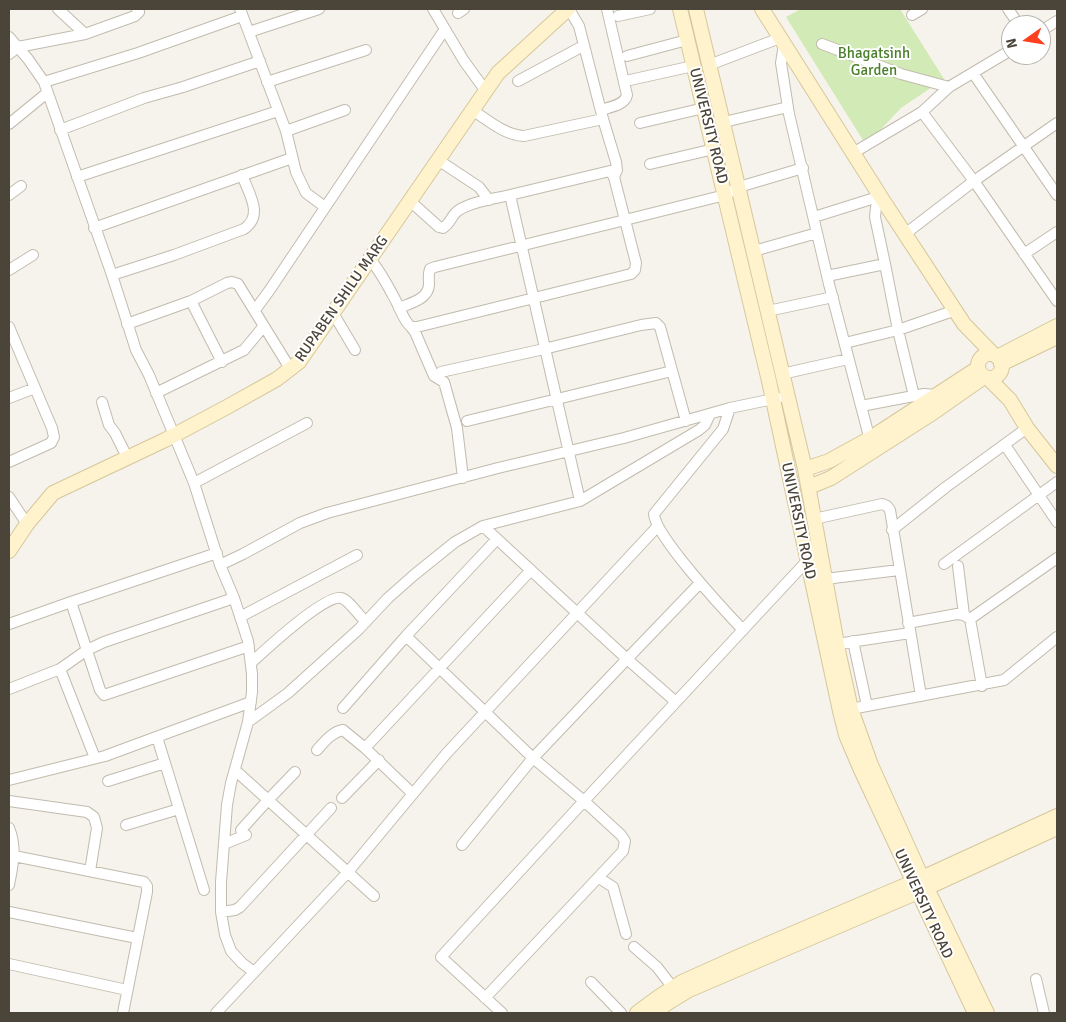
<!DOCTYPE html>
<style>
body{margin:0}
#map{position:relative;width:1066px;height:1022px;overflow:hidden;background:#f6f3ec;font-family:Signika,sans-serif}
canvas{display:block}
.frame{position:absolute;inset:0;border:10px solid #4b4439;pointer-events:none}
.north{position:absolute;left:1001px;top:15px;width:50px;height:50px;box-sizing:border-box;background:#fff;border:1px solid #b7b4b0;border-radius:50%;rotate:257deg;font-size:14px;font-weight:700;line-height:20px;text-align:center;color:#4b4439}
.north::after{content:'';display:block;margin:auto;width:18px;height:22px;background:#fc3f1d;clip-path:polygon(50% 0,100% 100%,50% 72%,0 100%)}
</style>
<div id="map">
<canvas width="1066" height="1022"></canvas>
<div class="frame"></div>
<div class="north">N</div>
</div>
<script>
const context = document.querySelector('canvas').getContext('2d');
context.lineJoin = 'round';
function fillPath(path, color) { context.fillStyle = color; context.fill(path, 'evenodd'); }
function strokePath(path, color, width, dash) { context.strokeStyle = color; context.lineWidth = width; context.lineCap = dash ? 'butt' : 'round'; context.setLineDash(dash || []); context.stroke(path); }
function label(font, color, halo, rows, align = 'center') {
  context.font = font + ' Signika,sans-serif'; context.lineWidth = 4; context.setLineDash([]); context.textBaseline = 'middle'; context.strokeStyle = halo; context.fillStyle = color; for (const [text, x, y, turn = 0] of rows) {
    context.save(); context.translate(x, y); context.rotate((+turn || 0) * Math.PI / 180); context.textAlign = isNaN(turn) ? turn : align; if (halo) context.strokeText(text, 0, 0); context.fillText(text, 0, 0); context.restore();
  }
}
fillPath(new Path2D(`
 M 801,9 L 900,9 L 944,79 L 901,108 L 866,145 L 786,17 Z`), '#d2eab5');
const street = new Path2D(`
 M 58,9 L 85,34
 M 240,9 L 286,131 L 296,172 L 306,193 L 325,207
 M 433,9 L 464,61 L 485,90
 M 569,9 L 579,26 L 603,119 L 616,162 L 617,170 L 614,177
 M 1008,9 L 1019,25
 M 458,13 L 464,9
 M 912,15 L 922,9
 M 618,16 L 650,9
 M 1041,31 L 1057,21
 M 249,32 L 319,9
 M 9,37 L 28,59 L 44,82 L 112,275 L 136,350 L 149,375 L 194,483 L 220,565 L 234,598 L 248,641 L 252,674 L 252,692 L 248,722 L 231,783 L 227,805 L 221,882 L 221,912 L 225,935 L 231,951 L 242,963 L 254,972
 M 784,44 L 781,63 L 789,114 L 829,284 L 871,444
 M 822,44 L 901,74 L 949,87
 M 1011,50 L 949,87 L 922,112 L 974,181 L 1057,301
 M 9,54 L 18,47 L 85,34 L 135,16 L 139,12 L 137,9
 M 627,56 L 687,40
 M 709,65 L 780,38
 M 973,73 L 1057,195
 M 630,80 L 693,66
 M 518,81 L 583,46
 M 44,82 L 138,53 L 242,16
 M 267,82 L 366,50
 M 472,110 C 488,120 504,135 524,136 L 603,119
 M 601,110 C 610,107 625,105 627,95 L 607,9
 M 724,122 L 788,107
 M 640,123 L 704,108
 M 9,124 L 47,93
 M 60,130 L 144,98 L 183,87 L 260,61
 M 286,131 L 345,110
 M 853,153 L 922,112
 M 438,160 L 479,187 L 489,200
 M 650,164 L 714,149
 M 77,177 L 278,111
 M 9,195 L 21,186
 M 410,201 L 439,227 L 443,228 C 451,223 452,214 459,210 C 473,201 494,199 510,195
 M 884,202 L 876,207 L 875,217 L 885,264
 M 814,217 L 881,196
 M 94,228 L 292,158
 M 905,234 L 974,181 L 1057,123
 M 754,251 L 817,233
 M 1024,254 L 1057,232
 M 370,259 C 381,272 389,288 397,303 C 401,311 404,321 411,327 L 417,327 L 631,274 L 635,270 L 636,263 L 625,220 L 435,267 L 430,269 C 428,274 429,279 429,285 C 428,299 411,303 399,308
 M 9,270 L 33,255
 M 112,275 L 174,255 L 244,229 C 264,215 249,194 242,175
 M 827,276 L 885,264 L 898,330 L 914,396
 M 191,301 L 222,362
 M 255,310 L 269,291 L 445,29
 M 768,311 L 833,297
 M 333,313 L 355,350
 M 127,324 L 191,301 L 227,283 L 232,282 L 238,284 L 291,370
 M 9,327 L 52,428 L 54,437 L 51,443 L 9,462
 M 411,327 L 415,332 L 434,376 L 444,382 L 457,428 L 463,478
 M 845,343 L 898,330 L 956,310
 M 441,372 L 544,349 L 641,325 L 656,323 L 660,327 L 686,421
 M 782,374 L 848,359
 M 156,393 L 244,350 L 263,327
 M 9,398 L 35,388
 M 102,402 L 109,425 L 115,433 L 127,457
 M 861,406 L 924,394 L 936,395
 M 467,421 L 672,371
 M 1005,445 L 1057,522
 M 194,483 L 307,423
 M 9,497 L 27,524
 M 580,501 L 510,195 L 610,171 L 614,177 L 625,220 L 725,195 L 739,187 L 803,168
 M 814,519 L 882,504 L 887,506 L 890,510 L 921,696
 M 483,526 L 627,659 L 700,583
 M 892,530 L 946,487 L 1027,428
 M 217,553 L 71,602 L 100,690 L 104,695 L 110,693 L 249,646
 M 944,564 L 1057,482
 M 220,565 L 243,554 L 300,523 L 327,513 L 498,468 L 624,438 L 730,408
 M 958,566 L 964,615
 M 825,579 L 899,570
 M 240,617 L 357,555
 M 908,623 L 957,614 L 964,615 L 970,619
 M 9,624 L 71,602
 M 743,630 C 725,611 655,536 654,514 L 723,429 L 730,408 L 778,398
 M 406,636 L 533,758 L 584,801 L 819,548
 M 853,641 L 867,706
 M 837,644 L 910,633
 M 251,663 C 265,650 325,594 341,598 C 348,599 360,617 366,622
 M 60,669 L 95,758
 M 982,686 L 970,619 L 1057,558
 M 9,689 L 60,669 L 87,650 L 104,642 L 234,598
 M 343,708 L 406,636 L 497,539
 M 851,709 L 1004,680 L 1057,637
 M 248,722 L 288,693 L 359,629 L 388,598 L 414,575 L 455,542 L 483,526 L 580,501 L 699,430 L 705,425 L 710,414
 M 157,737 L 204,890
 M 365,748 L 531,570
 M 317,750 C 324,742 332,732 343,730 L 365,748 L 413,794
 M 235,770 L 374,896
 M 9,780 L 105,756 L 251,702
 M 108,781 L 165,763
 M 342,798 L 379,760
 M 9,801 L 87,812 L 94,817 L 97,828 L 90,871
 M 126,825 L 179,809
 M 9,828 C 17,847 13,865 9,885
 M 241,830 L 268,800 L 295,772
 M 224,844 L 246,835
 M 462,845 L 533,758 L 627,659 L 676,702
 M 14,856 L 144,882 L 147,886 L 147,892 L 123,1013
 M 599,878 L 613,887 L 626,934
 M 9,912 L 137,938
 M 221,912 L 235,910 L 240,907 L 331,808
 M 634,947 L 657,967 L 677,993
 M 9,964 L 127,990
 M 1036,979 L 1044,1013
 M 591,982 L 621,1013
 M 485,998 L 623,851 L 625,841 L 621,835 L 584,801 L 441,957 L 502,1013
 M 216,1013 L 348,872 L 446,754 L 657,527`);
const secondary = new Path2D(`
 M 680,9 L 769,381 L 840,711 L 846,735 L 861,770 L 975,1013
 M 696,9 L 805,469 L 839,655 L 851,709 L 871,765 L 922,878 L 987,1013
 M 762,9 L 884,202 L 964,324 L 994,355
 M978 366a12 12 0 1 1 24 0a12 12 0 1 1-24 0Z
 M 997,357 L 1057,326
 M 1001,364 L 1057,337
 M 988,378 L 1010,400 L 1027,428 L 1057,466
 M 805,469 L 829,461 L 869,439 L 978,368
 M 809,487 L 831,478 L 934,412 L 984,377
 M 9,551 L 27,524 L 53,493 L 165,440 L 227,407 L 277,379 L 299,362 L 498,73 L 568,9
 M 637,1013 L 660,996 L 682,982 L 740,956 L 913,882 L 1057,816
 M 655,1013 L 666,1004 L 689,990 L 918,892 L 1057,828`);
strokePath(street, '#c2bbae', 12);
strokePath(secondary, '#d6c79b', 16);
strokePath(street, '#fff', 10);
strokePath(secondary, '#fff3cd', 14);
label('15px', '#4a7f2a', '#fff', [
 ["Bhagatsinh",874,54],
 ["Garden",874,71]
]);
label('15px', '#4b4439', '#fff', [
 ["UNIVERSITY ROAD",708,126,76],
 ["RUPABEN SHILU MARG",342,299,-55],
 ["UNIVERSITY ROAD",798,521,78],
 ["UNIVERSITY ROAD",923,904,65]
]);
</script>
